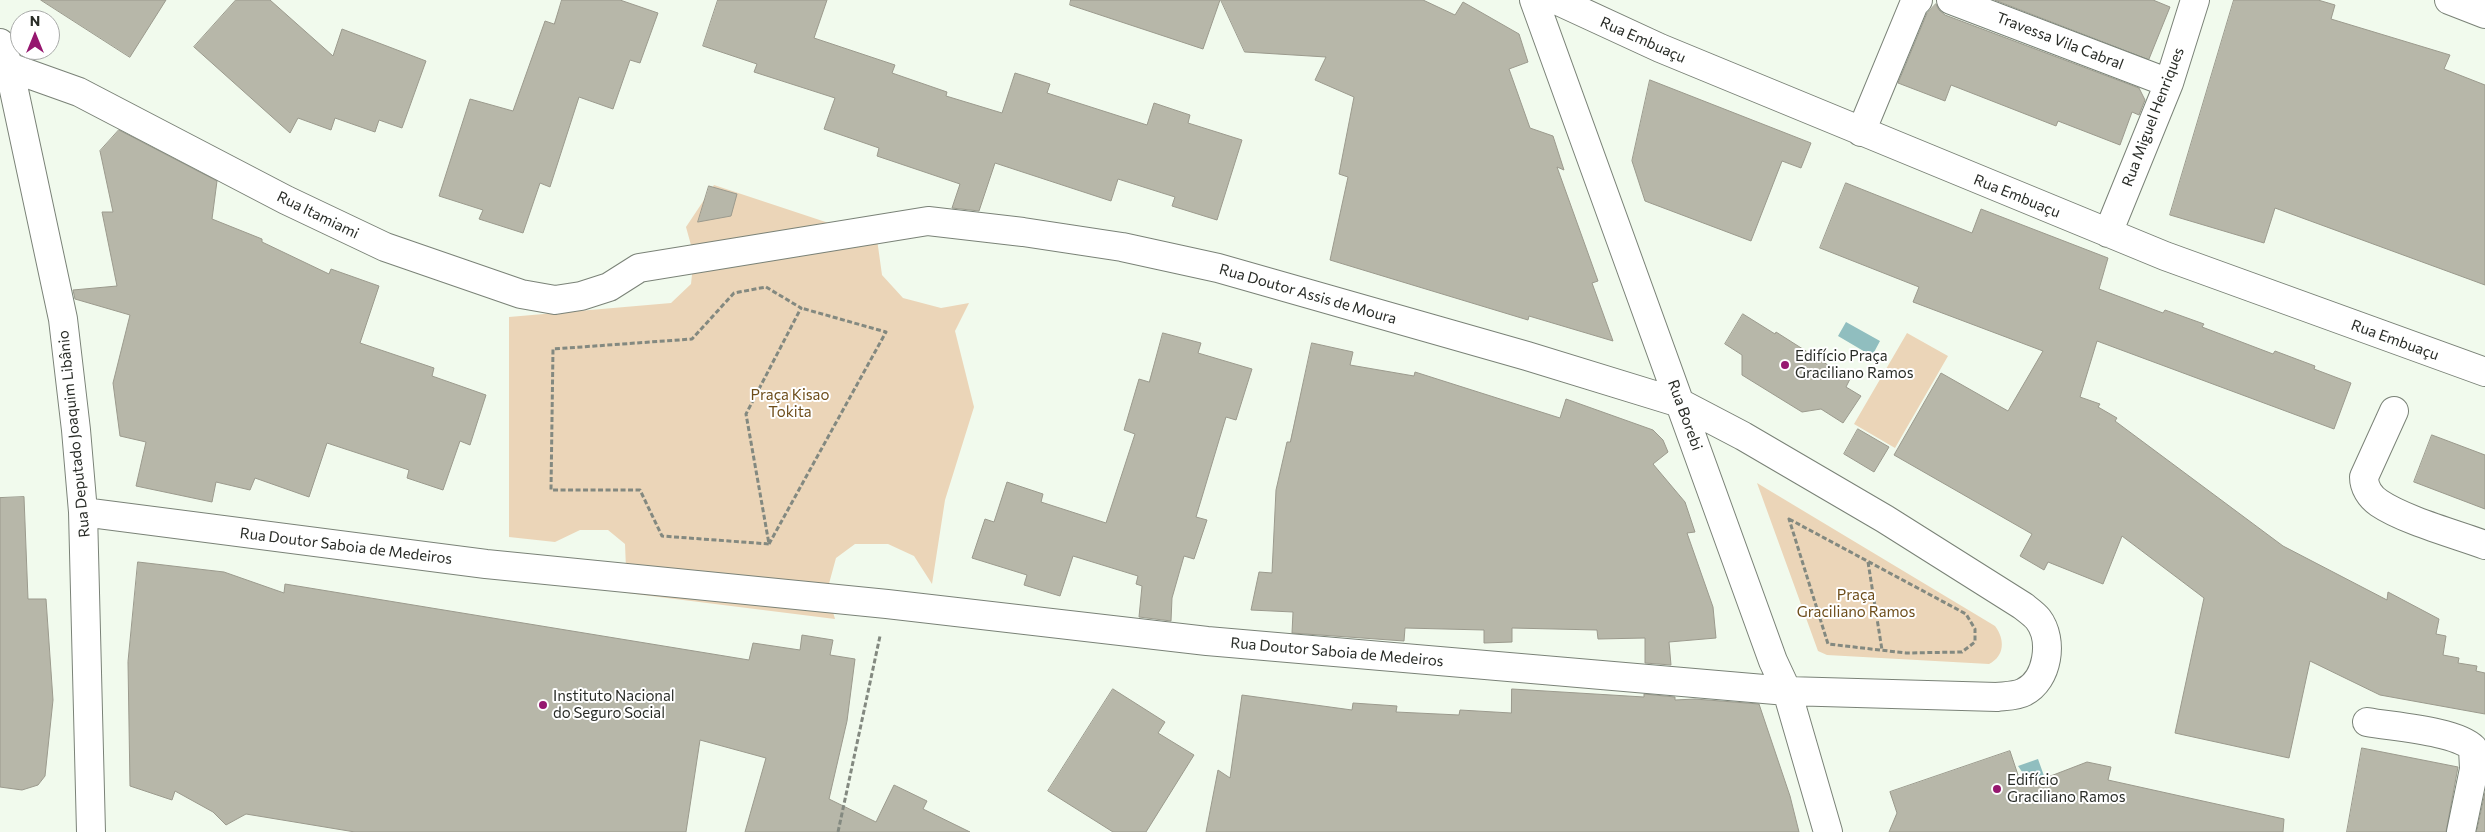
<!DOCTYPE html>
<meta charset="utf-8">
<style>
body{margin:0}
#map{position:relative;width:2485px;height:832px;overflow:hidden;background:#f1faed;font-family:Commissioner,sans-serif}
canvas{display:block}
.north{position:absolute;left:10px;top:10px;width:50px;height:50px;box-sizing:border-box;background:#fff;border:1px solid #a9aba9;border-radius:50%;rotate:0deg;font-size:14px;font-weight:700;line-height:20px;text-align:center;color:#292c27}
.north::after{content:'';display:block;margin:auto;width:18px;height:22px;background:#96176f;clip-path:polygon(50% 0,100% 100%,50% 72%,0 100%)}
</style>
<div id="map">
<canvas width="2485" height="832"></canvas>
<div class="north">N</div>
</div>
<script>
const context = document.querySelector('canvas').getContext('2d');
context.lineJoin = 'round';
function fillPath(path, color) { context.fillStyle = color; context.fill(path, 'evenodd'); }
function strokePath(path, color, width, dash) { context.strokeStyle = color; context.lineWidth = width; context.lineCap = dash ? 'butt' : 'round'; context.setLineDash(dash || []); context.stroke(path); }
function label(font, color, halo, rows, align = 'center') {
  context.font = font + ' Commissioner,sans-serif'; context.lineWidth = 4; context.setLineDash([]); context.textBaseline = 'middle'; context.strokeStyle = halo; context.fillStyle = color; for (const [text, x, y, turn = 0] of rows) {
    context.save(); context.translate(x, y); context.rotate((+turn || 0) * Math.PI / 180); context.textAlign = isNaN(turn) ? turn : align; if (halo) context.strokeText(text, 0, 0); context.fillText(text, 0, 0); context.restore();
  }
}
fillPath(new Path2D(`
 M 714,185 L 877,239 L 882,275 L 903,298 L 941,308 L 969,303 L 955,331 L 974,407 L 945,500 L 932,584 L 914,556 L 888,544 L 855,544 L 836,558 L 827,591 L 835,619 L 627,593 L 625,544 L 608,530 L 580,530 L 555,542 L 509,537 L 509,317 L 671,303 L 691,284 L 694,256 L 686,227 Z
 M 1907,333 L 1948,356 L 1895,448 L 1854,424 Z
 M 1757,483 L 1995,626 C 2005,639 2005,656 1989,664 L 1827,655 L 1818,651 Z`), '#ebd5b8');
fillPath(new Path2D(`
 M 1846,322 L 1880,341 L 1872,356 L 1838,336 Z
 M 2038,759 L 2054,804 L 2029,790 L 2025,776 L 2018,766 Z`), '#90bebf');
const building = new Path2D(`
 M 41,0 L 166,0 L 130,57 Z
 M 236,0 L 270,0 L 333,56 L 342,29 L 426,61 L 402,128 L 379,120 L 375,132 L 335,118 L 331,130 L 298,118 L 290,133 L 194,47 Z
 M 562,0 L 620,0 L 658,13 L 640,63 L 630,60 L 613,109 L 579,97 L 550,187 L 540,183 L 523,233 L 479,219 L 483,210 L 439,196 L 470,99 L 513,111 L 545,21 L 554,24 Z
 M 718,0 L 827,0 L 814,38 L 895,65 L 892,73 L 947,92 L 946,96 L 1002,113 L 1015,73 L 1050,84 L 1047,93 L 1147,125 L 1154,103 L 1190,115 L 1188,123 L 1242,140 L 1217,220 L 1172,206 L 1175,197 L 1118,179 L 1111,201 L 995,163 L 979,211 L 952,208 L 960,184 L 877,156 L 879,148 L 824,129 L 835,98 L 754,72 L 757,64 L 703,46 Z
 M 1071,0 L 1220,0 L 1203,49 L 1070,5 Z
 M 1221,0 L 1423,0 L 1455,15 L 1463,2 L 1519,34 L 1528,62 L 1509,69 L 1530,128 L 1553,136 L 1564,170 L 1557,167 L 1598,281 L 1592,283 L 1613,341 L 1529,316 L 1528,320 L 1330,260 L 1348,177 L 1339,174 L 1354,97 L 1315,80 L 1326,57 L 1245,52 Z
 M 1995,0 L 2153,0 L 2170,7 L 2149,59 Z
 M 2234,0 L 2318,0 L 2335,5 L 2331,19 L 2450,55 L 2444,69 L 2485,85 L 2485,285 L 2275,208 L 2264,243 L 2170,215 Z
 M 1936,4 L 1939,10 L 1945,15 L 2139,88 L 2145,100 L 2139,115 L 2132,112 L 2120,145 L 2058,121 L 2056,126 L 1951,85 L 1945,101 L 1898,83 L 1927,13 Z
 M 1650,80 L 1811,143 L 1801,168 L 1782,161 L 1751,241 L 1645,201 L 1632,161 Z
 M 119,130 L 217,181 L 212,219 L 262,239 L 262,242 L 329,274 L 331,269 L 379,286 L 360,343 L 434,368 L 432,376 L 486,395 L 470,445 L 460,441 L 443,490 L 407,478 L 409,470 L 327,443 L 309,497 L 255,478 L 250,490 L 216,482 L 212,502 L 136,486 L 146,442 L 120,436 L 113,383 L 130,315 L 75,299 L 73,290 L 117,286 L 102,212 L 113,212 L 100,151 Z
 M 1846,183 L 1972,233 L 1981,209 L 2108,258 L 2099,289 L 2163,313 L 2165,310 L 2204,324 L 2202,327 L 2273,354 L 2275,351 L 2315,366 L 2314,369 L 2351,383 L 2334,429 L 2097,341 L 2080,397 L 2100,404 L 2098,407 L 2117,418 L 2115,421 L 2283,546 L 2387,600 L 2388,592 L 2439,619 L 2436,634 L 2446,636 L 2443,655 L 2459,658 L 2458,663 L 2477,666 L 2476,671 L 2485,673 L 2485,714 L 2380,695 L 2310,661 L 2289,758 L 2175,733 L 2204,598 L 2122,536 L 2103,584 L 2048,562 L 2044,570 L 2020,556 L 2032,534 L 1894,455 L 1941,373 L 2008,411 L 2043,351 L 1913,302 L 1919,287 L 1820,248 Z
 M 709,186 L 737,194 L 731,216 L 698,222 Z
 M 1743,314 L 1775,334 L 1776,332 L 1850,379 L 1846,387 L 1861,396 L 1843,423 L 1821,409 L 1802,412 L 1742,375 L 1742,355 L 1725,344 Z
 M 1163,333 L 1201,343 L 1198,353 L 1252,369 L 1236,420 L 1226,417 L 1196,517 L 1207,520 L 1194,559 L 1184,556 L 1172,598 L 1171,621 L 1139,617 L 1142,586 L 1136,584 L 1138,576 L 1073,556 L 1060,596 L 1024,585 L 1027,575 L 972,558 L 985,519 L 994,522 L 1007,482 L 1043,494 L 1041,502 L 1106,523 L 1135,434 L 1124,430 L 1139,379 L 1149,382 Z
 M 1312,343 L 1353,352 L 1350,365 L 1414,376 L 1415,372 L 1560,418 L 1566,399 L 1653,430 L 1663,440 L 1668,452 L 1653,464 L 1685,502 L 1695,532 L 1687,533 L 1713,607 L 1716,638 L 1669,642 L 1671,665 L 1645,663 L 1645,638 L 1598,639 L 1597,630 L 1512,628 L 1512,642 L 1484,643 L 1484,630 L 1405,628 L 1404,641 L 1292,633 L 1293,612 L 1251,610 L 1259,572 L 1272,573 L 1276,490 L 1287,442 L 1290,442 Z
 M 1858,429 L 1889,447 L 1874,472 L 1844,454 Z
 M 2432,435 L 2485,455 L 2485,509 L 2414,482 Z
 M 24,497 L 28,599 L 46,599 L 53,700 L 45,776 L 38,785 L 22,790 L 0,787 L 0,498 Z
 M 138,562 L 224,572 L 284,593 L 285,584 L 749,660 L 753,643 L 800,650 L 802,635 L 833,640 L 830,655 L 855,659 L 847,721 L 829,799 L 876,822 L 894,785 L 927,801 L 923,809 L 970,832 L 745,832 L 766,758 L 700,740 L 686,832 L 355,832 L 246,814 L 226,825 L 213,812 L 175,791 L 172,800 L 130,786 L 128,662 Z
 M 1113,689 L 1165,722 L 1158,733 L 1194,755 L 1146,832 L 1113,832 L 1048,791 Z
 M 1512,689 L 1644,697 L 1644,694 L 1675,697 L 1675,700 L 1695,699 L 1759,704 L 1790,796 L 1799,832 L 1206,832 L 1218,770 L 1230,778 L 1242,695 L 1352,710 L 1353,703 L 1397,706 L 1396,712 L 1459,715 L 1460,710 L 1511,713 Z
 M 2362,748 L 2458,767 L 2446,832 L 2347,832 Z
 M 2010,751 L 2022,787 L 2087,762 L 2111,767 L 2108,780 L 2284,819 L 2283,832 L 1889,832 L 1897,813 L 1890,792 Z
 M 2485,793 L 2485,832 L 2477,832 Z`);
fillPath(building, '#b7b7a9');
strokePath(building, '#9b9a8d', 1);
const minor = new Path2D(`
 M 1534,0 L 1773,661 L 1787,691 L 1828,832
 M 1556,0 L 1660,48 L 2165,256 L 2485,372
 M 1951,0 L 2169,83
 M 2449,0 L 2485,14
 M 0,43 L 9,67 L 63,319 L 76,430 L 83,512 L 91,832
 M 9,67 L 79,92 L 286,200 L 385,247 L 521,294 L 555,300 L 581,296 L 609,287 L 639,268 L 928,221 L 1023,232 L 1122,247 L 1218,268 L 1527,356 L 1680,403 L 1743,436 L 1885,519 L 2023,606 C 2028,610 2034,614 2038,619 C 2054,640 2048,680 2024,692 C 2017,696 2005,696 1997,697 L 1787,691 L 1207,641 L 887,604 L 486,564 L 83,512
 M 1861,132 L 1914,4 L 1918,0
 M 2108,233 L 2169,83 L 2195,0
 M 2394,411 L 2364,477 C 2364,487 2370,497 2379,503 C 2404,520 2455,534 2485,545
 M 2367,722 C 2394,727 2456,731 2473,748 L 2474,769 L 2461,832`);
strokePath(minor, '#7a8277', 30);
strokePath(new Path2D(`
 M 766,287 L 801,308 L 746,414 L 769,544 L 662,536 L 640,490 L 551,490 L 553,349 L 692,339 L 734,293 Z
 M 1789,519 L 1966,614 L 1975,629 L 1975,642 L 1962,652 L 1906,653 L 1828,644 Z
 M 769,544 L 886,332 L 801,308
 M 1868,562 L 1882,650
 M 838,832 L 880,636`), '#838980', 3, [5, 2.5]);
strokePath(minor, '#fff', 28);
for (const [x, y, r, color] of [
 [1785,365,5,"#96176f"],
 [543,705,5,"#96176f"],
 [1997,789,5,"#96176f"]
]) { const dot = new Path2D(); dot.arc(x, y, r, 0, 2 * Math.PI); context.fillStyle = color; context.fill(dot); strokePath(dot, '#fff', 2); }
label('15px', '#292c27', '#fff', [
 ["Rua Embuaçu",1643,40,24],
 ["Travessa Vila Cabral",2060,41,21],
 ["Rua Miguel Henriques",2153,117,-69],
 ["Rua Embuaçu",2017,196,22],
 ["Rua Itamiami",318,215,26],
 ["Rua Doutor Assis de Moura",1308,294,16],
 ["Rua Embuaçu",2395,340,20],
 ["Rua Borebi",1685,415,70],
 ["Rua Deputado Joaquim Libânio",74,434,-96],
 ["Rua Doutor Saboia de Medeiros",346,546,7],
 ["Rua Doutor Saboia de Medeiros",1337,652,5]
]);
label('15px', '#292c27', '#fff', [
 ["Edifício Praça",1795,356],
 ["Graciliano Ramos",1795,373],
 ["Instituto Nacional",553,696],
 ["do Seguro Social",553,713],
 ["Edifício",2007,780],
 ["Graciliano Ramos",2007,797]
], 'left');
label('15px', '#6d4d1a', '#fff', [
 ["Praça Kisao",790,395],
 ["Tokita",790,412],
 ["Praça",1856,595],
 ["Graciliano Ramos",1856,612]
]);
</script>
